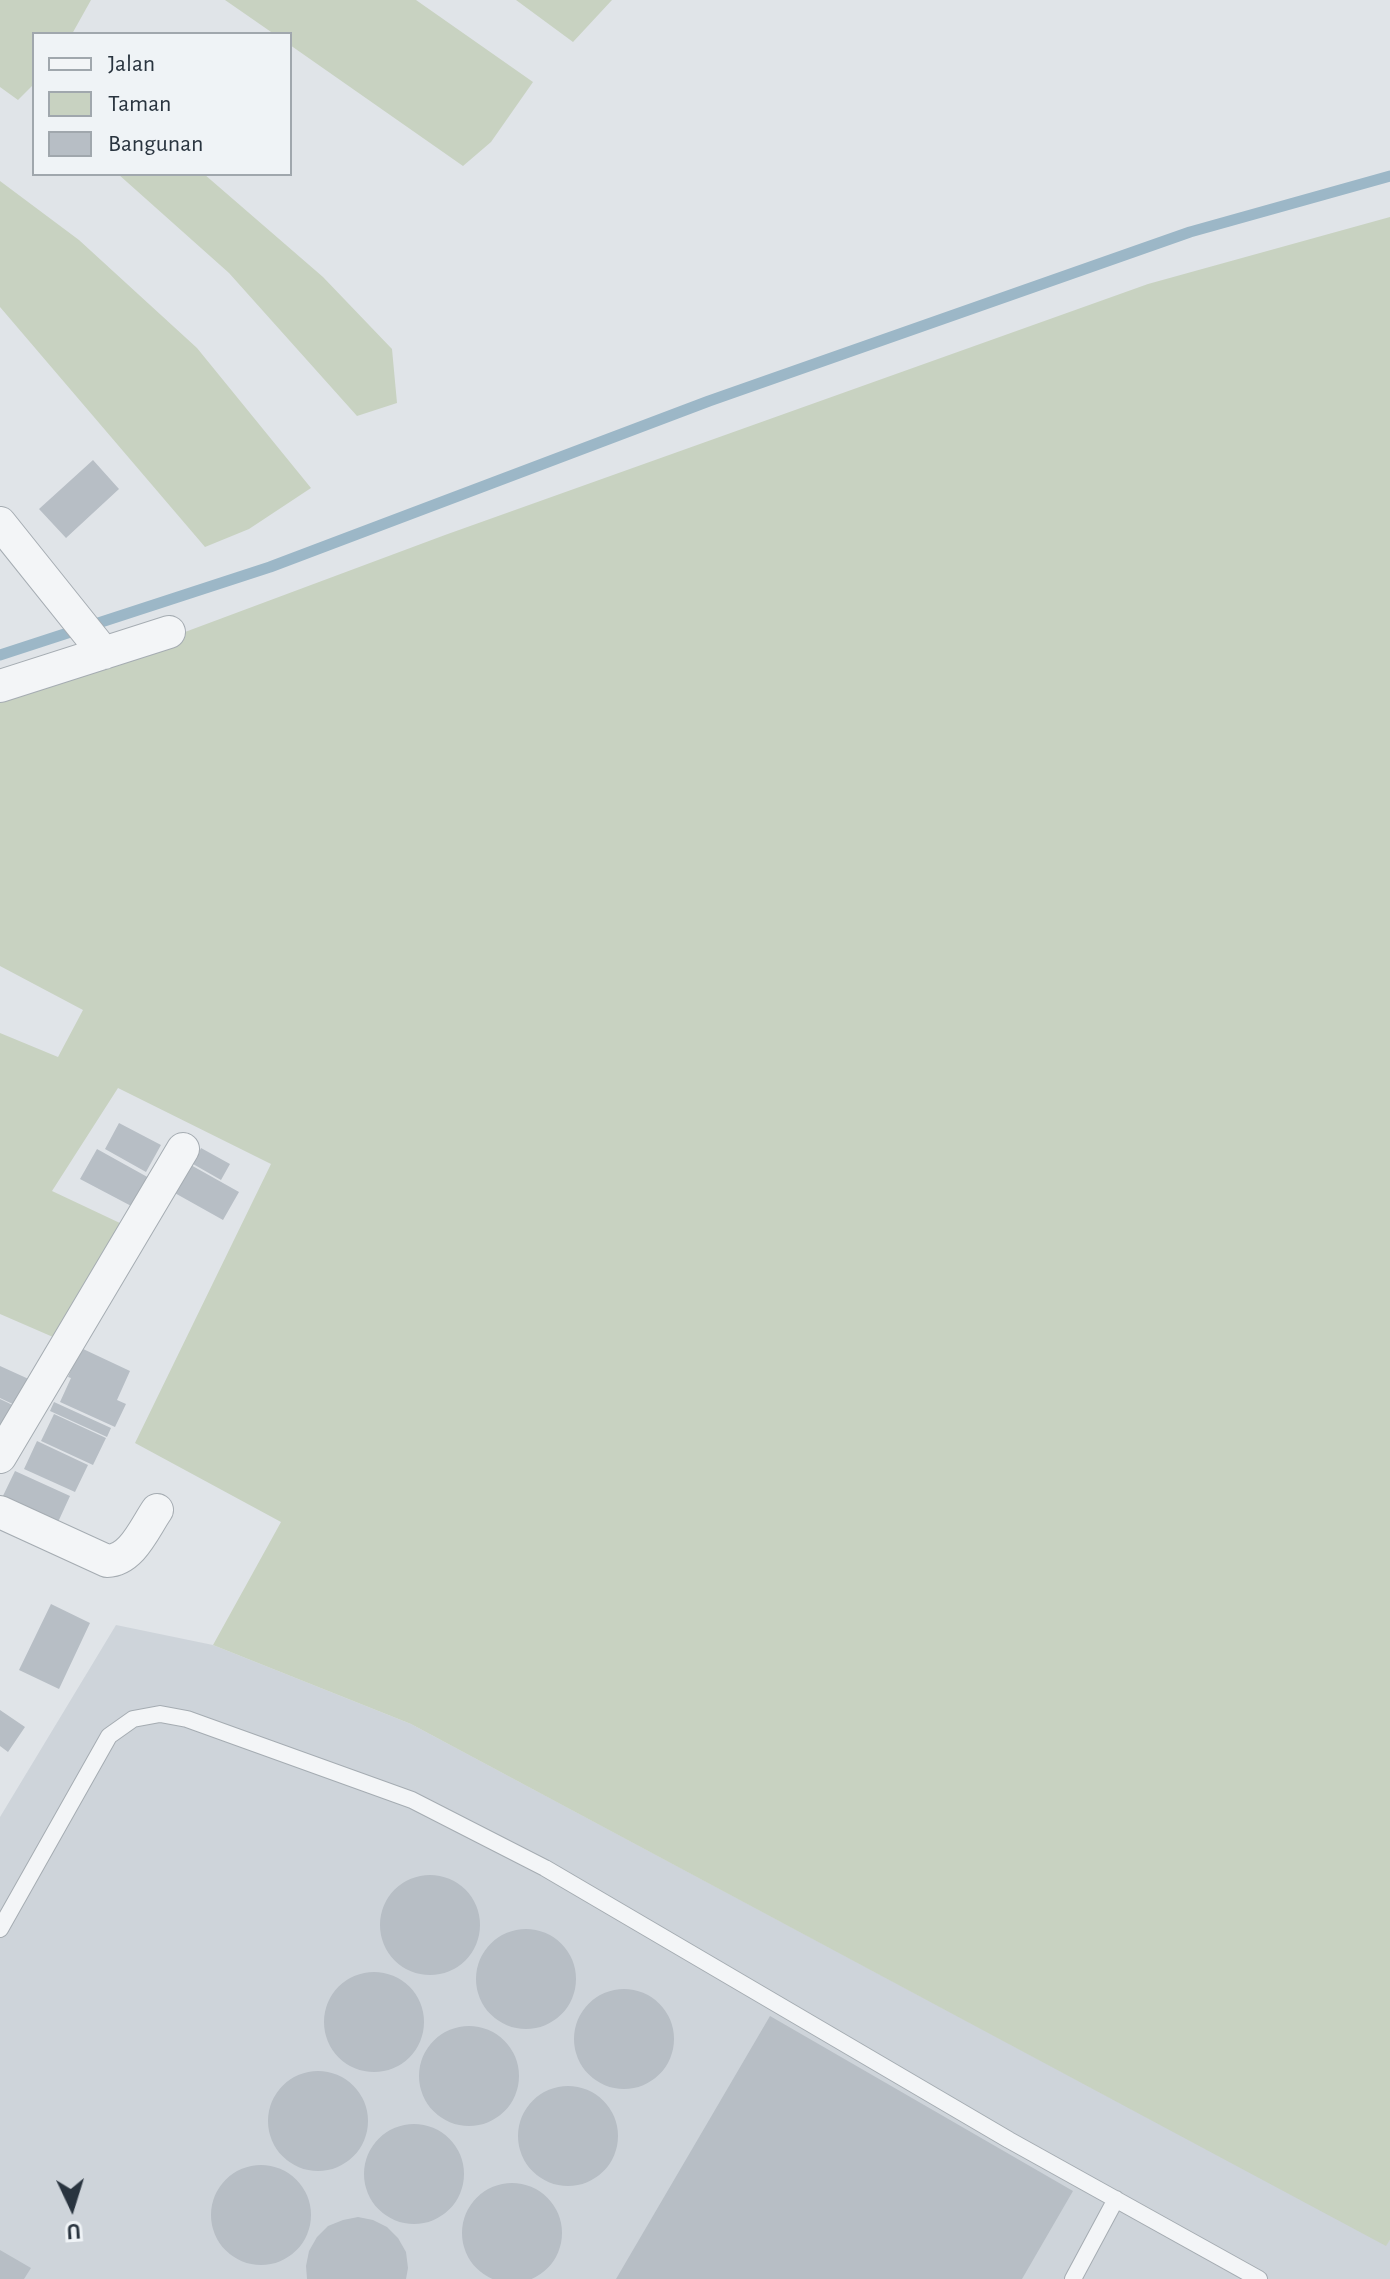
<!DOCTYPE html>
<style>
body{margin:0}
#map{position:relative;width:1390px;height:2279px;overflow:hidden;background:#e0e4e8;font-family:"Alegreya Sans",sans-serif}
canvas{display:block}
.legend{position:absolute;left:32px;top:32px;width:260px;height:144px;box-sizing:border-box;background:#eff3f6;border:2px solid #a0a7ad;margin:0;padding:10px 14px;list-style:none;font-size:24px;color:#29343f}
.legend li{display:flex;align-items:center;gap:16px;height:40px}
.legend b{width:40px;border:2px solid #a0a7ad}
.north{position:absolute;left:32px;top:2167px;width:80px;height:80px;-webkit-text-stroke:6px #eff3f6;paint-order:stroke;rotate:176deg;font-size:22px;font-weight:700;line-height:32px;text-align:center;color:#29343f}
.north::after{content:'';display:block;margin:auto;width:28px;height:36px;background:#29343f;clip-path:polygon(50% 0,100% 100%,50% 72%,0 100%)}
</style>
<div id="map">
<canvas width="1390" height="2279"></canvas>
<ul class="legend">
<li><b style="height:10px;background:#f3f5f7"></b>Jalan</li>
<li><b style="height:22px;background:#c8d2c1"></b>Taman</li>
<li><b style="height:22px;background:#b7bec5"></b>Bangunan</li>
</ul>
<div class="north">U</div>
</div>
<script>
const context = document.querySelector('canvas').getContext('2d');
context.lineJoin = 'round';
function fillPath(path, color) { context.fillStyle = color; context.fill(path, 'evenodd'); }
function strokePath(path, color, width, dash) { context.strokeStyle = color; context.lineWidth = width; context.lineCap = dash ? 'butt' : 'round'; context.setLineDash(dash || []); context.stroke(path); }
fillPath(new Path2D(`
 M 116,1625 L 213,1645 L 411,1724 L 1386,2245 L 1390,2240 L 1390,2279 L 0,2279 L 0,1817 Z`), '#ced4da');
fillPath(new Path2D(`
 M 0,0 L 91,0 L 72,34 L 34,34 L 34,84 L 18,100 L 0,87 Z
 M 225,0 L 416,0 L 533,82 L 491,142 L 463,166 L 290,45 L 290,34 L 274,34 Z
 M 516,0 L 612,0 L 573,42 Z
 M 118,174 L 204,174 L 323,277 L 392,349 L 397,403 L 357,416 L 229,273 Z
 M 0,181 L 79,240 L 197,348 L 311,488 L 249,529 L 205,547 L 0,307 Z
 M 1390,217 L 1390,2240 L 1386,2246 L 411,1724 L 213,1645 L 281,1522 L 135,1443 L 271,1164 L 118,1088 L 52,1191 L 122,1224 L 53,1337 L 0,1314 L 0,1033 L 58,1057 L 83,1010 L 0,966 L 0,701 L 445,535 L 1148,284 Z`), '#c8d2c1');
strokePath(new Path2D(`
 M 0,655 L 270,567 L 709,401 L 1190,232 L 1390,176`), '#9cb7c7', 11);
fillPath(new Path2D(`
 M 93,460 L 119,489 L 66,538 L 39,509 Z
 M 119,1123 L 161,1145 L 146,1172 L 105,1149 Z
 M 201,1148 L 230,1164 L 221,1180 L 193,1164 Z
 M 97,1149 L 151,1179 L 135,1208 L 80,1179 Z
 M 189,1164 L 239,1192 L 223,1220 L 173,1192 Z
 M 81,1348 L 130,1371 L 117,1400 L 126,1404 L 115,1427 L 60,1402 L 71,1378 L 68,1377 Z
 M 0,1366 L 33,1381 L 21,1408 L 0,1398 Z
 M 0,1399 L 21,1409 L 0,1433 Z
 M 54,1402 L 111,1428 L 107,1437 L 50,1411 Z
 M 54,1414 L 106,1438 L 93,1465 L 41,1441 Z
 M 37,1441 L 88,1465 L 75,1492 L 24,1469 Z
 M 15,1471 L 70,1496 L 53,1533 L 0,1502 Z
 M 51,1604 L 90,1623 L 59,1689 L 19,1670 Z
 M 0,1710 L 25,1727 L 8,1752 L 0,1746 Z
 M380 1925a50 50 0 1 1 100 0a50 50 0 1 1-100 0Z
 M476 1979a50 50 0 1 1 100 0a50 50 0 1 1-100 0Z
 M324 2022a50 50 0 1 1 100 0a50 50 0 1 1-100 0Z
 M574 2039a50 50 0 1 1 100 0a50 50 0 1 1-100 0Z
 M 770,2016 L 1073,2191 L 1022,2279 L 616,2279 Z
 M419 2076a50 50 0 1 1 100 0a50 50 0 1 1-100 0Z
 M268 2121a50 50 0 1 1 100 0a50 50 0 1 1-100 0Z
 M518 2136a50 50 0 1 1 100 0a50 50 0 1 1-100 0Z
 M364 2174a50 50 0 1 1 100 0a50 50 0 1 1-100 0Z
 M211 2215a50 50 0 1 1 100 0a50 50 0 1 1-100 0Z
 M462 2233a50 50 0 1 1 100 0a50 50 0 1 1-100 0Z
 M 358,2217 L 373,2220 L 387,2227 L 398,2238 L 406,2252 L 408,2268 L 406,2279 L 307,2279 L 306,2266 L 309,2251 L 317,2237 L 328,2226 L 343,2220 Z
 M 0,2250 L 31,2268 L 24,2279 L 0,2279 Z`), '#b7bec5');
const service = new Path2D(`
 M 0,1929 L 109,1736 L 133,1719 L 160,1714 L 187,1719 L 412,1800 L 545,1868 L 1009,2140 L 1259,2279
 M 1073,2279 L 1116,2199`);
const minor = new Path2D(`
 M 0,523 L 104,653
 M 0,686 L 169,632
 M 0,1457 L 183,1149
 M 0,1512 L 107,1561 C 132,1560 144,1529 157,1510`);
strokePath(service, '#a5acb2', 18);
strokePath(minor, '#a5acb2', 34);
strokePath(service, '#f3f5f7', 16);
strokePath(minor, '#f3f5f7', 32);
</script>
